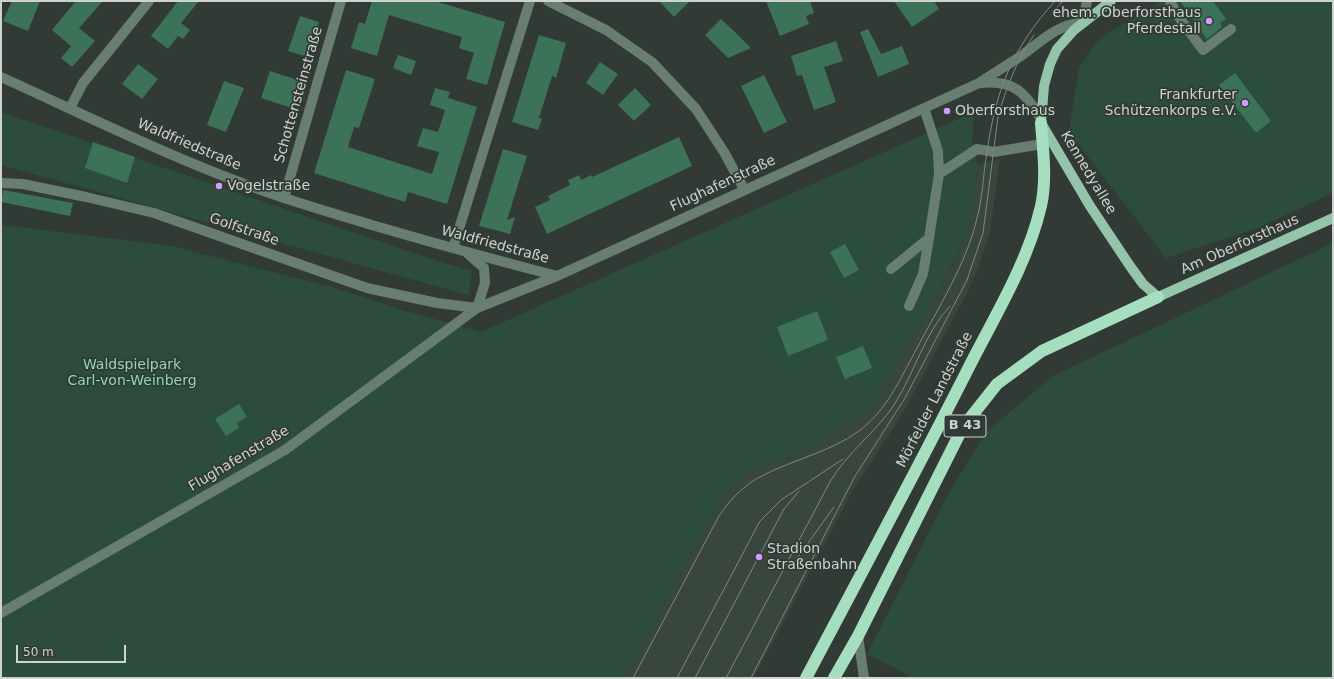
<!DOCTYPE html>
<meta charset="utf-8">
<style>
body{margin:0}
#map{position:relative;width:1334px;height:679px;overflow:hidden;background:#323a35;font-family:"DejaVu Sans",sans-serif}
canvas{display:block}
.frame{position:absolute;inset:0;border:2px solid #ced3d0;pointer-events:none}
.scale{position:absolute;left:16px;top:645px;width:110px;height:18px;box-sizing:border-box;border:2px solid #ced3d0;border-top:0;padding-left:5px;font-size:12px;line-height:14px;white-space:nowrap;color:#ced3d0;-webkit-text-stroke:3px #323a35;paint-order:stroke}
</style>
<div id="map">
<canvas width="1334" height="679"></canvas>
<div class="frame"></div>
<div class="scale">50 m</div>
</div>
<script>
const context = document.querySelector('canvas').getContext('2d');
context.lineJoin = 'round';
function fillPath(path, color) { context.fillStyle = color; context.fill(path, 'evenodd'); }
function strokePath(path, color, width, dash) { context.strokeStyle = color; context.lineWidth = width; context.lineCap = dash ? 'butt' : 'round'; context.setLineDash(dash || []); context.stroke(path); }
function label(font, color, halo, rows, align = 'center') {
  context.font = font + ' "DejaVu Sans",sans-serif'; context.lineWidth = 3.5; context.setLineDash([]); context.textBaseline = 'middle'; context.strokeStyle = halo; context.fillStyle = color; for (const [text, x, y, turn = 0] of rows) {
    context.save(); context.translate(x, y); context.rotate((+turn || 0) * Math.PI / 180); context.textAlign = isNaN(turn) ? turn : align; if (halo) context.strokeText(text, 0, 0); context.fillText(text, 0, 0); context.restore();
  }
}
fillPath(new Path2D(`
 M 1000,159 L 990,232 L 977,271 L 966,295 L 904,411 L 852,492 L 754,678 L 624,678 L 726,489 L 751,472 L 812,446 L 872,405 L 937,296 L 956,258 L 966,236 L 973,209 L 978,165 Z`), '#38463e');
fillPath(new Path2D(`
 M 1162,1 L 1333,1 L 1333,193 L 1258,228 L 1166,258 L 1069,132 L 1079,68 L 1096,43 L 1110,32 Z
 M 1,112 L 437,261 L 472,271 L 468,295 L 1,165 Z
 M 974,112 L 972,144 L 978,165 L 973,209 L 966,236 L 937,295 L 872,405 L 860,416 L 812,446 L 751,472 L 726,489 L 624,678 L 1,678 L 1,225 L 171,246 L 332,287 L 399,309 L 481,332 Z
 M 1333,243 L 1333,678 L 914,678 L 867,654 L 946,498 L 987,431 L 1053,376 Z`), '#2d4d3c');
fillPath(new Path2D(`
 M 12,1 L 40,1 L 28,31 L 3,21 Z
 M 76,1 L 103,1 L 79,28 L 95,41 L 72,67 L 61,58 L 71,46 L 52,30 Z
 M 178,1 L 199,1 L 181,23 L 190,30 L 183,39 L 178,36 L 168,49 L 151,36 Z
 M 372,1 L 435,1 L 505,22 L 487,85 L 466,79 L 474,53 L 459,48 L 462,37 L 389,15 L 377,56 L 351,48 L 359,22 L 365,24 Z
 M 659,1 L 690,1 L 674,17 Z
 M 766,1 L 810,1 L 814,13 L 806,16 L 809,24 L 780,36 Z
 M 894,1 L 934,1 L 939,9 L 912,27 Z
 M 1180,1 L 1213,1 L 1226,19 L 1220,23 L 1222,27 L 1207,39 Z
 M 300,16 L 319,22 L 308,57 L 288,51 Z
 M 721,19 L 737,34 L 751,48 L 728,58 L 705,35 Z
 M 868,29 L 881,54 L 902,46 L 909,64 L 878,77 L 860,32 Z
 M 539,35 L 566,43 L 556,78 L 552,76 L 539,118 L 542,119 L 538,130 L 512,122 Z
 M 836,41 L 843,61 L 824,67 L 836,102 L 814,110 L 802,75 L 797,76 L 791,56 Z
 M 398,55 L 416,61 L 411,75 L 393,68 Z
 M 600,62 L 618,74 L 603,95 L 586,83 Z
 M 138,64 L 158,79 L 142,99 L 122,84 Z
 M 346,70 L 375,79 L 359,128 L 354,127 L 348,147 L 432,174 L 439,152 L 417,146 L 423,128 L 438,132 L 445,110 L 430,105 L 435,88 L 450,92 L 448,98 L 477,107 L 447,204 L 408,192 L 405,202 L 314,173 Z
 M 270,71 L 301,81 L 292,108 L 261,98 Z
 M 1235,73 L 1271,121 L 1256,133 L 1219,85 Z
 M 764,75 L 787,122 L 764,133 L 741,86 Z
 M 224,81 L 244,88 L 226,132 L 207,125 Z
 M 635,88 L 651,105 L 634,121 L 618,105 Z
 M 679,137 L 692,166 L 547,234 L 535,207 L 550,200 L 548,196 L 570,185 L 568,180 L 579,175 L 581,180 L 591,175 L 592,177 Z
 M 93,142 L 135,157 L 127,183 L 85,168 Z
 M 503,149 L 527,156 L 507,220 L 515,217 L 510,234 L 479,226 Z
 M 3,190 L 73,203 L 70,216 L 1,202 Z
 M 845,244 L 859,270 L 844,278 L 830,252 Z
 M 817,311 L 828,340 L 788,356 L 777,327 Z
 M 863,346 L 872,368 L 845,379 L 836,357 Z
 M 239,404 L 247,417 L 237,423 L 239,428 L 226,436 L 215,419 Z`), '#3c7257');
strokePath(new Path2D(`
 M 548,1 L 606,30 L 652,62 L 696,109 L 724,152 L 744,189
 M 1170,1 L 1178,16 L 1203,50 L 1231,29
 M 1,77 C 94,119 187,166 284,198 C 374,227 465,252 557,276
 M 981,83 C 1014,80 1025,92 1041,119
 M 70,108 L 83,83 L 149,1
 M 939,174 L 977,149 L 994,152 L 1042,144
 M 1,183 L 23,184 L 86,197 L 154,213 L 367,288 L 437,303 L 477,308
 M 284,198 L 341,1
 M 453,248 L 530,1
 M 467,253 L 484,268 L 485,283 L 477,308
 M 891,269 L 929,238 L 939,174 L 938,151 L 924,108
 M 909,306 L 923,274 L 929,238
 M 1,613 L 285,450 L 477,308 L 557,276 L 979,83 C 993,74 1007,65 1021,56 C 1043,40 1055,26 1083,22 L 1087,1
 M 858,636 L 864,678`), '#687e71', 10);
strokePath(new Path2D(`
 M 1111,1 L 1074,30 L 1057,49 L 1050,64 L 1044,86 L 1041,123 L 1090,206 L 1130,266 L 1143,284 L 1158,297 L 1333,218`), '#94c4a9', 10);
strokePath(new Path2D(`
 M 806,678 C 861,574 917,470 970,365 C 996,314 1028,262 1041,206 C 1047,179 1043,150 1041,123
 M 834,678 L 858,636 L 963,427 L 997,384 L 1042,351 L 1158,297`), '#a6dfbf', 12);
strokePath(new Path2D(`
 M 1053,12 L 1063,1
 M 790,568 L 834,507
 M 633,678 L 719,516 C 729,501 741,488 758,478 C 790,460 829,453 859,431 C 887,410 900,379 916,350 C 938,308 966,265 977,218 C 983,197 983,174 987,152 C 996,89 1012,49 1055,1
 M 677,678 L 760,521 L 781,500 L 843,459
 M 695,678 L 777,522 L 784,509 L 799,491
 M 726,678 L 831,480 C 848,452 876,432 894,405 C 914,374 925,332 950,306
 M 751,678 L 854,478 L 905,398 L 967,280 L 983,233 L 998,117 C 1006,88 1017,59 1034,35`), '#808783', 1);
for (const [x, y, r, color] of [
 [1209,21,4,"#d39cfc"],
 [1245,103,4,"#d39cfc"],
 [947,111,4,"#d39cfc"],
 [219,186,4,"#d39cfc"],
 [759,557,4,"#d39cfc"]
]) { const dot = new Path2D(); dot.arc(x, y, r, 0, 2 * Math.PI); context.fillStyle = color; context.fill(dot); strokePath(dot, '#323a35', 1.5); }
for (const [x, y, w] of [
 [965,426,42]
]) { const box = new Path2D(); box.roundRect(x - w / 2, y - 11, w, 22, 3); context.fillStyle = '#323a35'; context.fill(box); strokePath(box, '#ced3d0', 1); }
label('bold 13px', '#ced3d0', null, [
 ["B 43",965,426]
]);
label('14px', '#ced3d0', '#323a35', [
 ["ehem. Oberforsthaus",1201,13,"right"],
 ["Pferdestall",1201,29,"right"],
 ["Frankfurter",1237,95,"right"],
 ["Schützenkorps e.V.",1237,111,"right"],
 ["Oberforsthaus",955,111],
 ["Vogelstraße",227,186],
 ["Stadion",767,549],
 ["Straßenbahn",767,565]
], 'left');
label('14px', '#ced3d0', '#323a35', [
 ["Schottensteinstraße",299,95,-74],
 ["Waldfriedstraße",189,145,23],
 ["Kennedyallee",1088,173,59],
 ["Flughafenstraße",723,184,-25],
 ["Golfstraße",244,230,19],
 ["Waldfriedstraße",495,245,15],
 ["Am Oberforsthaus",1240,245,-24],
 ["Mörfelder Landstraße",935,400,-63],
 ["Flughafenstraße",239,459,-31]
]);
label('14px', '#89dcb0', '#323a35', [
 ["Waldspielpark",132,365],
 ["Carl-von-Weinberg",132,381]
]);
</script>
